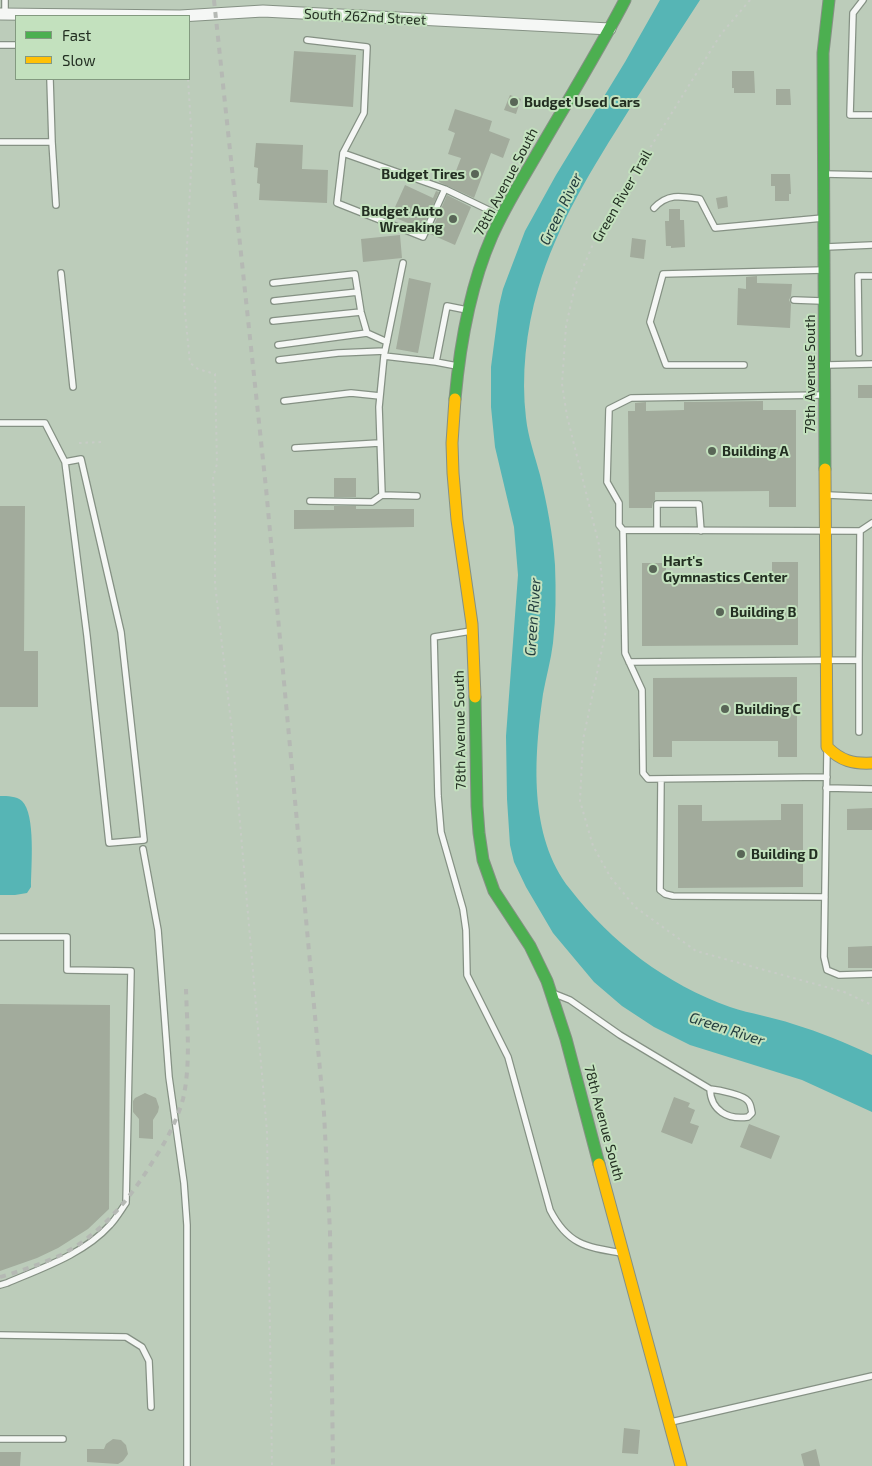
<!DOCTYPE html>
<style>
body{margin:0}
#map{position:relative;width:872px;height:1466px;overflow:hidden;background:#bcccba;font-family:"Exo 2",sans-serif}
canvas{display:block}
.legend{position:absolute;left:15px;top:15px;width:175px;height:65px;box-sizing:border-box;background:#c3e1be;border:1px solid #839a80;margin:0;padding:6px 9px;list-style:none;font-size:15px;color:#232f22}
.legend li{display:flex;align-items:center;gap:10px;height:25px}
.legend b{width:25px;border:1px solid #839a80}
</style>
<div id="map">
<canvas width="872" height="1466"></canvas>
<ul class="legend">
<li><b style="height:6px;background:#4caf50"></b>Fast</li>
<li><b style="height:6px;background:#ffc107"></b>Slow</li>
</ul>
</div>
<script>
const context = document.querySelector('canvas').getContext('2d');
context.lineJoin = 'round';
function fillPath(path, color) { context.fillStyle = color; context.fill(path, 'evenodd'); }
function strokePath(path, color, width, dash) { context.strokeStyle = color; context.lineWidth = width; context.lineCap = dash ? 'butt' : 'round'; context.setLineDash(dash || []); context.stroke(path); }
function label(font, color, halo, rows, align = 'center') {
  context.font = font + ' "Exo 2",sans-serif'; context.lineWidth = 4; context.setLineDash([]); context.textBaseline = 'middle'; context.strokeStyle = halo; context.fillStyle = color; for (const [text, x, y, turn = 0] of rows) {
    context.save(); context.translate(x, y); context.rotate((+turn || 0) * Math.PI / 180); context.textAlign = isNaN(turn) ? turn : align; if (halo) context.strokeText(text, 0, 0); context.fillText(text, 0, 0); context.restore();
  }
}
fillPath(new Path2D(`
 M 660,0 L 700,0 C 676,37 653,73 629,110 C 593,167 557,224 538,289 C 526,330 521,376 526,418 C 528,437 535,456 540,475 C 547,504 553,535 555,565 C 556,591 556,617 553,643 C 551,660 546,677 543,694 C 534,757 528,836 570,889 C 612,943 666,984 730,1007 C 751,1014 773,1017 793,1024 C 820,1032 846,1043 872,1055 L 872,1112 L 802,1080 L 690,1045 L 654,1027 L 622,1006 L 594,982 L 553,933 L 526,887 L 514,862 L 510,845 L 507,799 L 506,736 L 518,575 L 514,527 L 495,447 L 491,407 L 491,367 L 499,306 L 503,289 L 525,231 L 556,175 L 625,62 Z
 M 0,796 C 8,796 16,796 22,801 C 36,814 31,868 31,887 L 27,893 L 15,895 L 0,895 Z`), '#56b5b5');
fillPath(new Path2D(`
 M 294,51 L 356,55 L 353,107 L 290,102 Z
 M 732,71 L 754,71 L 755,93 L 734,93 L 734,88 L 732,88 Z
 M 776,89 L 790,89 L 791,105 L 776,105 Z
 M 510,95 L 521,99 L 516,114 L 504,110 Z
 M 455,109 L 492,121 L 489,131 L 510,139 L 503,158 L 491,153 L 474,198 L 439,182 L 443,172 L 454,176 L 461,158 L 448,154 L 455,133 L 448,130 Z
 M 256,143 L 303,145 L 302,169 L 328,170 L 327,203 L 259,200 L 260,184 L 257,183 L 258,168 L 254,167 Z
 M 771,174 L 790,174 L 791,194 L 789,194 L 789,201 L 775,201 L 775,186 L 771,186 Z
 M 405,185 L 433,198 L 436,191 L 439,192 L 422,229 L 391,216 Z
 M 447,195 L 471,207 L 455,245 L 430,234 Z
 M 727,196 L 728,207 L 718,209 L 716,198 Z
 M 669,209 L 680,209 L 680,220 L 684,220 L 685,247 L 671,248 L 671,246 L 666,246 L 665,221 L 669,221 Z
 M 400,235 L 402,258 L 363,262 L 361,239 Z
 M 632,238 L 646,240 L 644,259 L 630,257 Z
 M 757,276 L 757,283 L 792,284 L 791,296 L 789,300 L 791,304 L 790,328 L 737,325 L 738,288 L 746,289 L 746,277 Z
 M 409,278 L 431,283 L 418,353 L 396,349 Z
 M 858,385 L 872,385 L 872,398 L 858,398 Z
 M 763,401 L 763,410 L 796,410 L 796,507 L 769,507 L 769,491 L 655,492 L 655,500 L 653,502 L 652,508 L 629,508 L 628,411 L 635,411 L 635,403 L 646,402 L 646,411 L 684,410 L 684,402 Z
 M 334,478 L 356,478 L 356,497 L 334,497 Z
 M 0,506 L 25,506 L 24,651 L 38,651 L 38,707 L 0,707 Z
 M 334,506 L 356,506 L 356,509 L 414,509 L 414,527 L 294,529 L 294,510 L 334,510 Z
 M 772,562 L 798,562 L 798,645 L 642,646 L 642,563 L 666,563 L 666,579 L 772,578 Z
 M 797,677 L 797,757 L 778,757 L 778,741 L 672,741 L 672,757 L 653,757 L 653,678 Z
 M 781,804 L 803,804 L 803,887 L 678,888 L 678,805 L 702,805 L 702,821 L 781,820 Z
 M 872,808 L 872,830 L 847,830 L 847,809 Z
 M 872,946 L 872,968 L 848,968 L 848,947 Z
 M 0,1004 L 110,1005 L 109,1209 L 88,1229 L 58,1248 L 37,1258 L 0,1271 Z
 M 145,1093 L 156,1098 L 159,1107 L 158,1112 L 153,1120 L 153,1139 L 139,1138 L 139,1119 L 133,1112 L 133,1101 L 135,1098 Z
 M 674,1097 L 690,1103 L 688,1107 L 695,1110 L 690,1123 L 699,1126 L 692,1144 L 661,1132 Z
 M 749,1124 L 780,1136 L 771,1159 L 740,1147 Z
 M 624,1428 L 640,1430 L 638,1454 L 622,1453 Z
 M 113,1439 L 121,1440 L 126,1445 L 128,1454 L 123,1461 L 118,1464 L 87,1462 L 87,1449 L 104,1449 L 106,1444 Z
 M 816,1449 L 820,1466 L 804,1466 L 801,1454 Z
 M 0,1452 L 21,1452 L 20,1466 L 0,1466 Z`), '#a2ab9c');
const lane = new Path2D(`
 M 5,0 L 5,14
 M 863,0 L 853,13 L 850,115 L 872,115
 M 307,40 L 367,47 L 364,113 L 343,153 L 445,189 L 499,215
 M 0,45 L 16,45
 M 0,142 L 52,142 L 50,79
 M 52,142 L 56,205
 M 343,153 L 337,203 L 423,237 L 445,189
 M 824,174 L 872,175
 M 654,208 C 668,193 681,196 700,199 L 715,228 L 823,218
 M 826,247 L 872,245
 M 61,273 L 73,387
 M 273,283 L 355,274 L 361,312 L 367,333 L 387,342
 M 794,300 L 822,301
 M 274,301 L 358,292
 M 273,321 L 361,312
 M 278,345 L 367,333
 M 859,353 L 858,276 L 872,276
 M 384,356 L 436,362
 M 279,360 L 338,353 L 385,351
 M 744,365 L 666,365 L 650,322 L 663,274 L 824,270
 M 827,365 L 872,364
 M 457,366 L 436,362 L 447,306 L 467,310
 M 823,395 L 631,398 L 609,409 L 607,482 L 619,503 L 619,525 L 623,530 L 625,653 L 642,690 L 643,773 L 648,779 L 827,777
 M 284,401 L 351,393 L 380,396
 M 0,423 L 45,423 L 65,462 L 87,636 L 109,843 L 144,840 L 121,632 L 81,459 L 65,462
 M 295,448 L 379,443
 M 382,495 L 379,407 L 384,356 L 403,263
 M 828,495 L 872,497
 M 310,501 L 372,502 L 382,495 L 417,496
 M 623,530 L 860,531 L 872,523
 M 657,530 L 657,504 L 699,504 L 701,531
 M 471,631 L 434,637 L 438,796 L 441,832 L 463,909 L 466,930 L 467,975 L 508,1057 L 550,1210 C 568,1245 586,1247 622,1253
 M 859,660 L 859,732
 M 629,662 L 859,660 L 860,531
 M 827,752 L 824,957 L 827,970 L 839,975 L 872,974
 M 661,779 L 660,890 L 665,894 L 673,896 L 825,897
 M 826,788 L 872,789
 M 143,849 L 158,930 L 169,1077 L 184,1183 L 187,1225 L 187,1466
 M 0,937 L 67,937 L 67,970 L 131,971 L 126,1203 C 121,1210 116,1219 110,1225 C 84,1254 42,1268 7,1283 L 0,1285
 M 555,994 L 570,1000 L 620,1035 L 710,1089 C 719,1090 744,1095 748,1101 C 751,1104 751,1109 752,1113 L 748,1117 C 728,1120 711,1111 710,1089
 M 0,1335 L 126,1337 L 142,1347 L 149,1361 L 151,1407
 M 671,1422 L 872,1376
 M 0,1439 L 63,1439`);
const street = new Path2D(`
 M 0,14 L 180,16 L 263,11 L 610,29`);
const fast = new Path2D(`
 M 455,399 C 460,344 470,286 492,236 C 505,206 522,180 538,152 C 567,102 598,52 625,0
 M 825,469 L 823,53 L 829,0
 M 475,697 L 477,806 L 479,833 L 483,860 L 494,891 L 530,946 L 547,981 L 566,1039 L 599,1164`);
const slow = new Path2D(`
 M 455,399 L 452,443 L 453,473 L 457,520 L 472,624 L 475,697
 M 825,469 L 827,747 C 841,761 853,764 872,763
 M 599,1164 L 681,1466`);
strokePath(lane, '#859184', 8);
strokePath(street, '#859184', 13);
strokePath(fast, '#859184', 13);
strokePath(slow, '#859184', 13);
strokePath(new Path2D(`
 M 750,0 L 721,34 L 600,228 L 575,286 L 566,326 L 562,384 L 567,416 L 599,545 L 606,630 L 583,740 L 580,801 L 593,846 L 611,878 L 635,907 L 696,951 L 844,992 L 872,1005
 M 188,79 L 192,142 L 191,171 L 184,302 L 190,363 L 198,369 L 215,374 L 217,464 L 213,477 L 215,510 L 215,584 L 232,731 L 267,1132 L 272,1466
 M 79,443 L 102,442`), '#c7ccc6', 2, [2.5, 4]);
strokePath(lane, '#f5f7f5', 5.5);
strokePath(street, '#f5f7f5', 11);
strokePath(fast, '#4caf50', 11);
strokePath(slow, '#ffc107', 11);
strokePath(new Path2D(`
 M 214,0 L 266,488 L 324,1113 L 330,1232 L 333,1466
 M 0,1277 C 21,1271 41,1264 61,1255 C 101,1234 130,1199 153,1161 C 165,1143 177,1121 183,1099 C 191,1064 187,1025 186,989`), '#b5b9b4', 4, [6, 6]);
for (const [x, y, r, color] of [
 [514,102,5,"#596657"],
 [475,174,5,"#596657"],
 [453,219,5,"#596657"],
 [712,451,5,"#596657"],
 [653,569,5,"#596657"],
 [720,612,5,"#596657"],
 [725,709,5,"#596657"],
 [741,854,5,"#596657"]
]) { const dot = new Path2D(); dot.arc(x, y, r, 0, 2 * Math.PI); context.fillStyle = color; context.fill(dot); strokePath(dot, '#c3e1be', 2); }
label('14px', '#232f22', '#c3e1be', [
 ["South 262nd Street",365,17,3],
 ["78th Avenue South",506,182,-62],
 ["Green River Trail",622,196,-60],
 ["79th Avenue South",810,374,-90],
 ["78th Avenue South",460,730,-91],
 ["78th Avenue South",604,1123,75]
]);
label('bold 14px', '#232f22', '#c3e1be', [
 ["Budget Used Cars",524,102],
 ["Budget Tires",465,174,"right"],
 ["Budget Auto",443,211,"right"],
 ["Wreaking",443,227,"right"],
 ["Building A",722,451],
 ["Hart's",663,561],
 ["Gymnastics Center",663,577],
 ["Building B",730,612],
 ["Building C",735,709],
 ["Building D",751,854]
], 'left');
label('italic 15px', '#223c3e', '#c3e1be', [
 ["Green River",561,209,-64],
 ["Green River",533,617,-86],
 ["Green River",727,1029,18]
]);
</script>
